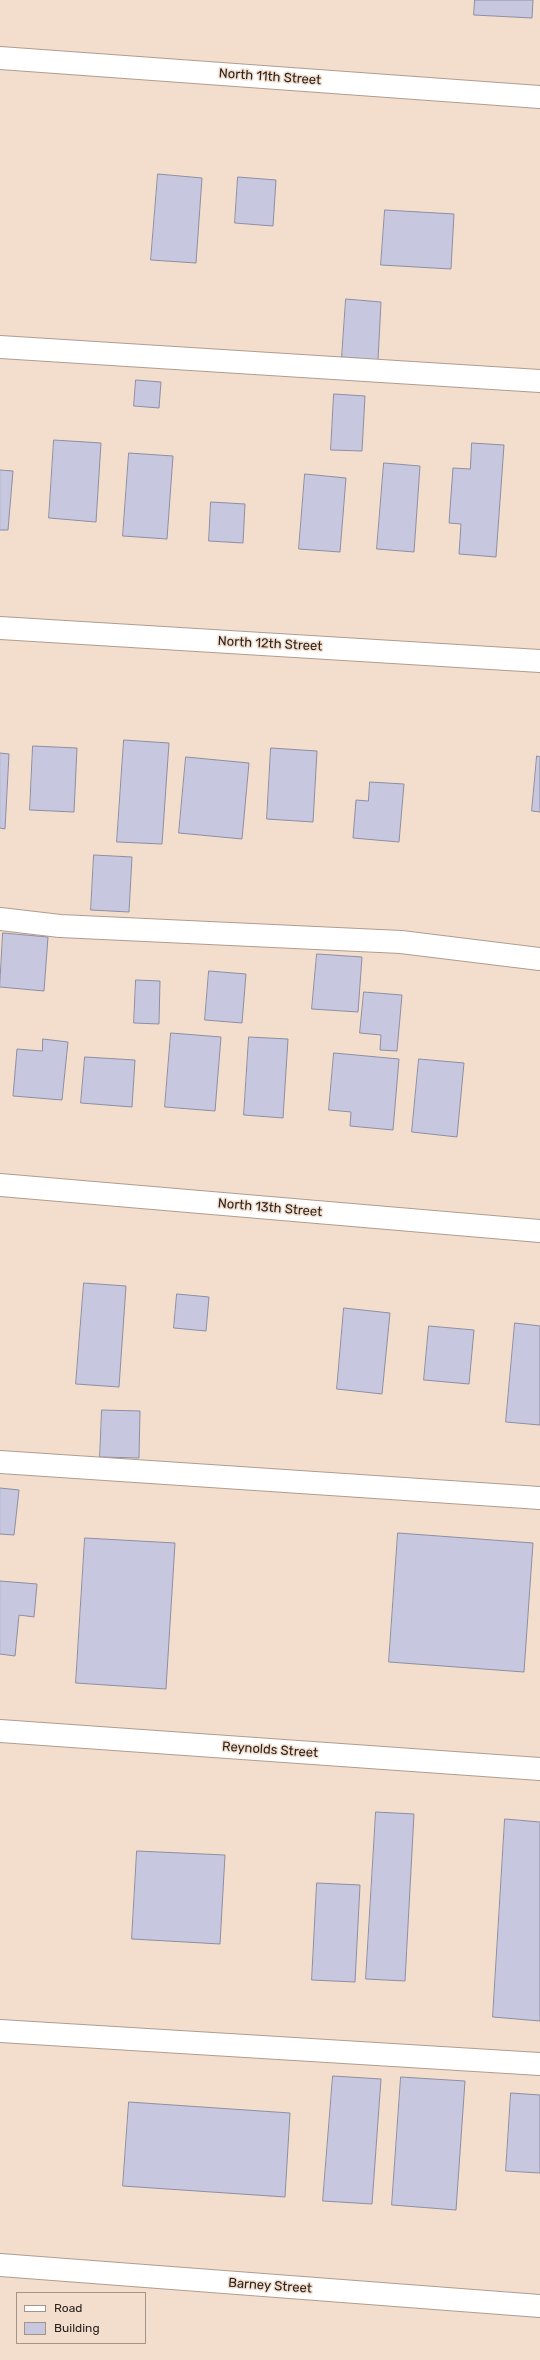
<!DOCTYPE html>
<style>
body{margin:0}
#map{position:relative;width:540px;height:2360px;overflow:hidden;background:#f3dece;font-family:Rubik,sans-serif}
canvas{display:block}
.legend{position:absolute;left:16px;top:2292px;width:130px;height:52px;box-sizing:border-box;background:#f3dece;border:1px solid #a39388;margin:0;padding:5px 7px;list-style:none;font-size:12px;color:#2b231e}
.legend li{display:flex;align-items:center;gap:8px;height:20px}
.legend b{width:20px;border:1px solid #a39388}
</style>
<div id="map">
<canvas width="540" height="2360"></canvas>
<ul class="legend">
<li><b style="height:5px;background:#fff"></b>Road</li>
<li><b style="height:11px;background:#c7c8df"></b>Building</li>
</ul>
</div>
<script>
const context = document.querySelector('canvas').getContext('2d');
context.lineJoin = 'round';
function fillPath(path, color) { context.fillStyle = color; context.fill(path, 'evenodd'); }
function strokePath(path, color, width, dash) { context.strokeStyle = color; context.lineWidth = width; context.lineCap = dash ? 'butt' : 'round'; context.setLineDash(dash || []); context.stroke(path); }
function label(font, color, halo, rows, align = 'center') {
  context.font = font + ' Rubik,sans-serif'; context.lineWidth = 3; context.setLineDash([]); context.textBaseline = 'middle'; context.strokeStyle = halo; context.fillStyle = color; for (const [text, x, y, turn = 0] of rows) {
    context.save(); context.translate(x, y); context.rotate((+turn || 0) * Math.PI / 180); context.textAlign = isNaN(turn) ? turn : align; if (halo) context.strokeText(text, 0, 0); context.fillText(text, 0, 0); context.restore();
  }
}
const building = new Path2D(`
 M 475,0 L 533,0 L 532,18 L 474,15 Z
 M 158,174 L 202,178 L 196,263 L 151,260 Z
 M 238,177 L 276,180 L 273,226 L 235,223 Z
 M 385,210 L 454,214 L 451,269 L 381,265 Z
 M 346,299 L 381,302 L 378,360 L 342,357 Z
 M 136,380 L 161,382 L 159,408 L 134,406 Z
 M 334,394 L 365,396 L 362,451 L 331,450 Z
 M 54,440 L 101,443 L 96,522 L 49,518 Z
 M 472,443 L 504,445 L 496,557 L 459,554 L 461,524 L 449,523 L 453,468 L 470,469 Z
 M 129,453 L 173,456 L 167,539 L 123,536 Z
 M 384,463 L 420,466 L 414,552 L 377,549 Z
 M 0,470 L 13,471 L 8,530 L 0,530 Z
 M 305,474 L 346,478 L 340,552 L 299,549 Z
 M 211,502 L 245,504 L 243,543 L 209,541 Z
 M 124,740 L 169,743 L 162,844 L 117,842 Z
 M 33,746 L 77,748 L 74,812 L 30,810 Z
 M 271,748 L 317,751 L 313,822 L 267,819 Z
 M 0,753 L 9,754 L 5,829 L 0,828 Z
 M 537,756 L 540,757 L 540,812 L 532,811 Z
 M 186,757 L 249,763 L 242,839 L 179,833 Z
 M 370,782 L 404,784 L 399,842 L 353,838 L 356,800 L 368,801 Z
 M 94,855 L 132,857 L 129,912 L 91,910 Z
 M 3,933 L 48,937 L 44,991 L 0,987 Z
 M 317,954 L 362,957 L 358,1012 L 312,1009 Z
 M 209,971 L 246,974 L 242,1023 L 205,1020 Z
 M 136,980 L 160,981 L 159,1024 L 134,1023 Z
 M 364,992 L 402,995 L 397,1051 L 380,1050 L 381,1035 L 360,1033 Z
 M 171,1033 L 221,1037 L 215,1111 L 165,1107 Z
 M 249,1037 L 288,1039 L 283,1118 L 244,1115 Z
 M 43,1039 L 68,1042 L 62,1100 L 13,1096 L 17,1049 L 42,1051 Z
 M 334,1053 L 399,1059 L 393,1130 L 350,1126 L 351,1112 L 329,1110 Z
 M 85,1057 L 135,1060 L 132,1107 L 81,1103 Z
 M 419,1059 L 464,1063 L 457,1137 L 412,1132 Z
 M 84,1283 L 126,1286 L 119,1387 L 76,1384 Z
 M 177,1294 L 209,1297 L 206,1331 L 174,1328 Z
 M 344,1308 L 390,1313 L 382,1394 L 337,1389 Z
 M 515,1323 L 540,1326 L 540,1425 L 506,1422 Z
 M 429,1326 L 474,1330 L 469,1384 L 424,1380 Z
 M 102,1410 L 140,1411 L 139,1458 L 100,1457 Z
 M 0,1488 L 19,1490 L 14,1535 L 0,1534 Z
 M 398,1533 L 533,1543 L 524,1672 L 389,1662 Z
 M 85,1538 L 175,1543 L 166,1689 L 76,1683 Z
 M 0,1581 L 37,1584 L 34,1617 L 19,1615 L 15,1656 L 0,1654 Z
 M 376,1812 L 414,1814 L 405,1981 L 366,1979 Z
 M 505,1819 L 540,1822 L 540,2021 L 493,2017 Z
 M 137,1851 L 225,1855 L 220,1944 L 132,1939 Z
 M 317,1883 L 360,1885 L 355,1982 L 312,1980 Z
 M 333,2076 L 381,2079 L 372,2204 L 323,2201 Z
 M 401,2077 L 465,2081 L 456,2210 L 392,2205 Z
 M 511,2093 L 540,2095 L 540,2173 L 506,2171 Z
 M 129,2102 L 290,2113 L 285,2197 L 123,2186 Z`);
fillPath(building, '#c7c8df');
strokePath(building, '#8d8ea3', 1);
const minor = new Path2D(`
 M 0,58 L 540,97
 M 0,347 L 540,381
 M 0,628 L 540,661
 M 0,919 L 60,926 L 401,942 L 540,959
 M 0,1185 L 540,1231
 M 0,1462 L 540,1498
 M 0,1731 L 540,1769
 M 0,2031 L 540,2064
 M 0,2265 L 540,2306`);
strokePath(minor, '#b09c8e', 24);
strokePath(minor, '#fff', 22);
label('13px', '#2b231e', '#f3dece', [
 ["North 11th Street",270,77,4],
 ["North 12th Street",270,644,3],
 ["North 13th Street",270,1208,5],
 ["Reynolds Street",270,1750,4],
 ["Barney Street",270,2286,4]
]);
</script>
